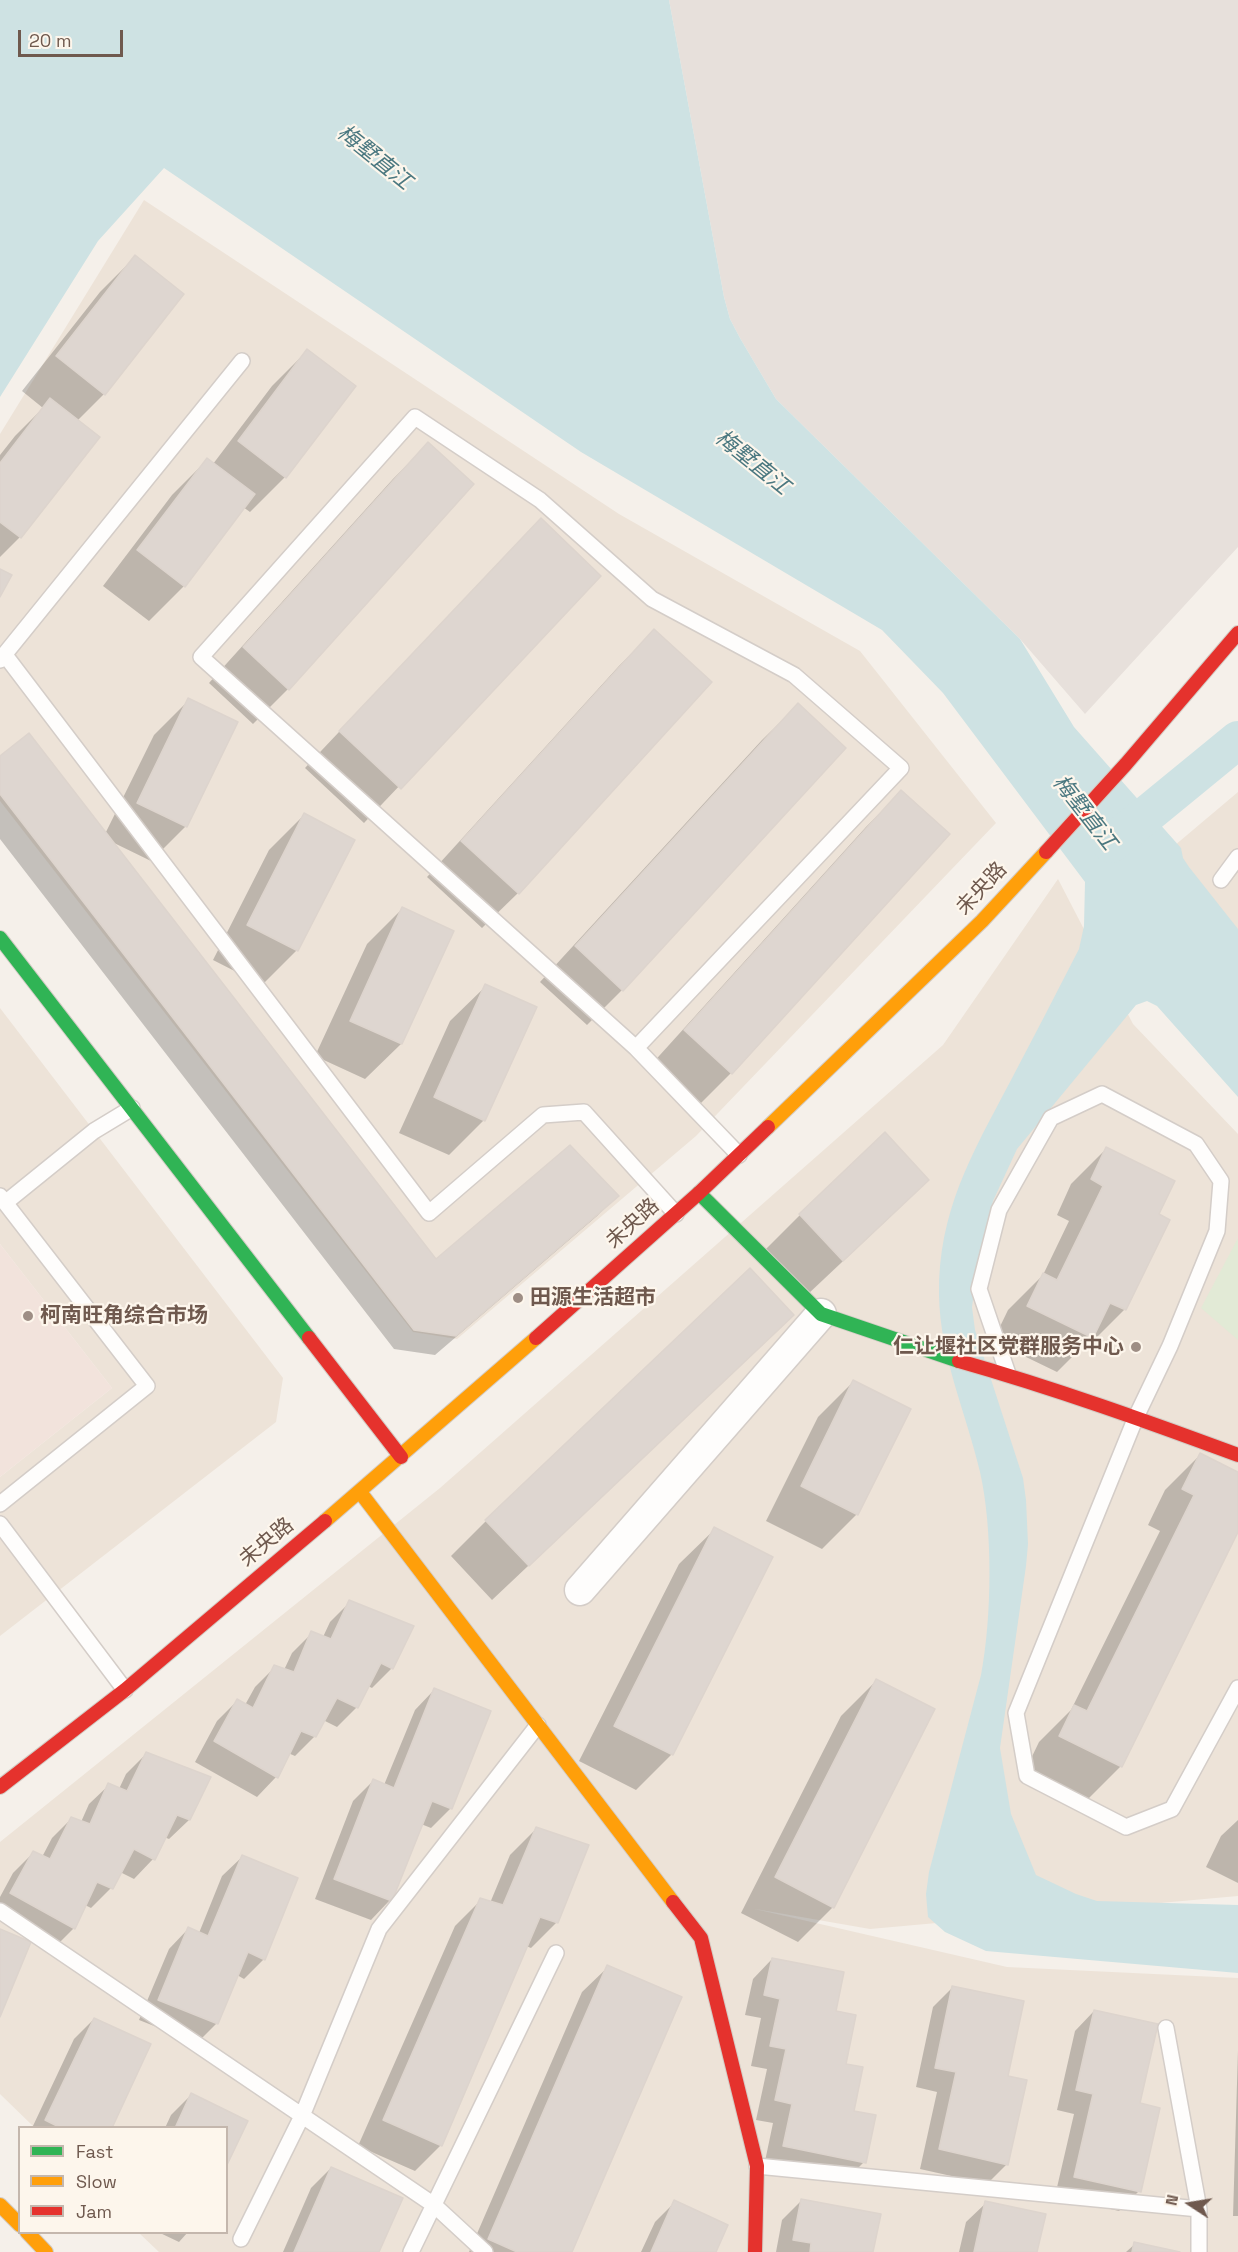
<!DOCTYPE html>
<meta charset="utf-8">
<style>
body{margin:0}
#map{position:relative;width:1238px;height:2252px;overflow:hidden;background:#f5f0ea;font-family:"Space Grotesk",sans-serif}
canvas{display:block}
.legend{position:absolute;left:18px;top:2126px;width:210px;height:108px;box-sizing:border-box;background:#fdf6ec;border:2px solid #c4b7ad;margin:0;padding:8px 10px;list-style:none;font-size:18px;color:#6f594e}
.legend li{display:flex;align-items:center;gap:12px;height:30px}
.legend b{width:30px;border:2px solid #c4b7ad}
.north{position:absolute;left:1160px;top:2174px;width:60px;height:60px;-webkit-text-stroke:4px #fdf6ec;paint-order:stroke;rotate:282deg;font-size:16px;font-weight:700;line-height:24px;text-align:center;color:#6f594e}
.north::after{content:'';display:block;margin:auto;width:21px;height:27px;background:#6f594e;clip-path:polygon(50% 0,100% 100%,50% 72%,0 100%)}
.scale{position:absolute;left:18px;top:30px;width:105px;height:27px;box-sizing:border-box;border:3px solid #6f594e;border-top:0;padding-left:8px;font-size:18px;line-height:21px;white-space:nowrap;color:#6f594e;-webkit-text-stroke:4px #fdf6ec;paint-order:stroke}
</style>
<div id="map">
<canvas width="1238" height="2252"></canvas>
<ul class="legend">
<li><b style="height:8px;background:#30b455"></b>Fast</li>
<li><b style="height:8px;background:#ff9f0a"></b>Slow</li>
<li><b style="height:8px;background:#e5322d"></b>Jam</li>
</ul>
<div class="north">N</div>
<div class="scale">20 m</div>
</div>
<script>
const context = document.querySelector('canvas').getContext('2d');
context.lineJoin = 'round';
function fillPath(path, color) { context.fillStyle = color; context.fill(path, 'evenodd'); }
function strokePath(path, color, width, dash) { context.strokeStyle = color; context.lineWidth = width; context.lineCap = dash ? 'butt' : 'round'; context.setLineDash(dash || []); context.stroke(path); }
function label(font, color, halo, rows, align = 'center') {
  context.font = font + ' "Space Grotesk","Noto Sans SC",sans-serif'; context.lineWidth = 4.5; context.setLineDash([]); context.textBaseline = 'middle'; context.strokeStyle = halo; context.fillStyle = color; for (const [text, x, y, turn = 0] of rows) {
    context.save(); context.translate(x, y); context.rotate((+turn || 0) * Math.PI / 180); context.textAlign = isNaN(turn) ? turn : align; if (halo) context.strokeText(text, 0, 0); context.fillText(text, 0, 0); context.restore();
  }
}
fillPath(new Path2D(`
 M 144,200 L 619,514 L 860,651 L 996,823 L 696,1136 L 457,1339 L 413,1332 L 0,801 L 0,434 Z
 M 1238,792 L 1238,966 L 1155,862 Z
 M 1058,879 L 1133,1024 L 1238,1134 L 1238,1896 L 870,1929 L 755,1909 L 1007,1967 L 1238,1978 L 1238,2252 L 159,2252 L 139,2233 L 226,2232 L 226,2128 L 34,2127 L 0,2094 L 0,1842 L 440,1488 L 943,1045 Z
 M 0,1008 L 283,1378 L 276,1422 L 0,1636 L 0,1477 L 112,1388 L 0,1244 Z`), '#ede3d8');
fillPath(new Path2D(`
 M 0,1244 L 112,1388 L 0,1477 Z`), '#f2e3dc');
fillPath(new Path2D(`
 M 669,0 L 1238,0 L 1238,547 L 1085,714 L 1020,639 L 776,399 L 740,338 L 730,319 L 724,297 Z`), '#e7e0db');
fillPath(new Path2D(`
 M 1238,1238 L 1238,1340 L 1201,1308 Z`), '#e2ead6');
fillPath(new Path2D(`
 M 0,0 L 669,0 L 724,297 L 730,319 L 740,338 L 776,399 L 1020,639 L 1074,727 L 1181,848 L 1183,858 L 1189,867 L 1238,929 L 1238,1097 L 1157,1006 L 1147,1001 L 1136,1005 L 1017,1149 L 993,1201 L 978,1262 L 972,1307 L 975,1330 L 1023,1478 L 1026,1500 L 1028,1544 L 1026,1566 L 1000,1748 L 1011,1814 L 1036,1875 L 1076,1894 L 1097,1901 L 1238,1905 L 1238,1973 L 986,1951 L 945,1932 L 928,1917 L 926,1894 L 929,1872 L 981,1675 C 992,1618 993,1528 980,1472 C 966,1412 940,1357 939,1295 C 938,1211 972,1154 1010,1082 C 1033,1038 1056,994 1079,949 L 1084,926 L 1085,882 L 943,693 L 882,630 L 581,452 L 164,168 L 98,241 L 0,397 Z`), '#cee2e3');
fillPath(new Path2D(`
 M 135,257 L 104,394 L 77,421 L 98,438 L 20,537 L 0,557 L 0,455 L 15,436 L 43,408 L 22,391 L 100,292 Z
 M 307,351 L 354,386 L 285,477 L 250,512 L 243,507 L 184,586 L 149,621 L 103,586 L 172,495 L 207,460 L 213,464 L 272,386 Z
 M 428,444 L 288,689 L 253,724 L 209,683 L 393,479 Z
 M 506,555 L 599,576 L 364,823 L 305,768 Z
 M 654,631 L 710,683 L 518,893 L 482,928 L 427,877 L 619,666 Z
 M 189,700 L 186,826 L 151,861 L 112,842 L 436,1262 L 616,1196 L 597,1216 L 435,1355 L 394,1349 L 0,839 L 0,758 L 105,834 L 154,735 Z
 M 798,705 L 622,990 L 587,1025 L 540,982 L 762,740 Z
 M 901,792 L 731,1073 L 696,1108 L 650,1066 L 866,827 Z
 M 304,815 L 297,950 L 262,985 L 213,960 L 269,850 Z
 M 402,909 L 452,932 L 401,1044 L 365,1079 L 315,1056 L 367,944 Z
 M 486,986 L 484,1120 L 449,1155 L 399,1133 L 450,1021 Z
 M 1106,1149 L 1157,1215 L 1168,1220 L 1124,1310 L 1089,1345 L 1086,1343 L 1057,1372 L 993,1341 L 1008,1310 L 1043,1275 L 1069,1221 L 1057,1215 L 1071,1184 Z
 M 800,1215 L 892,1215 L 807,1295 L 765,1250 Z
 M 757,1350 L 492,1600 L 451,1556 L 486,1521 Z
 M 853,1382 L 857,1514 L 822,1549 L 766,1521 L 818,1417 Z
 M 1200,1455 L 1238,1474 L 1238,1529 L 1121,1766 L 1086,1801 L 1025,1771 L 1039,1742 L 1071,1710 L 1160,1531 L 1148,1525 L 1165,1490 Z
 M 715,1529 L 771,1558 L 672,1754 L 636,1790 L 579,1761 L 679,1564 Z
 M 350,1602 L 392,1668 L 372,1688 L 368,1686 L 357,1707 L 337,1727 L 323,1720 L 315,1736 L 295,1756 L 288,1753 L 276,1777 L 257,1797 L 195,1762 L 217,1721 L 237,1701 L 245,1705 L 255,1687 L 275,1667 L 284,1670 L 292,1653 L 312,1633 L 323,1637 L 330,1622 Z
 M 876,1681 L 833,1907 L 798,1942 L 741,1913 L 841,1716 Z
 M 434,1690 L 451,1808 L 431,1828 L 421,1824 L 390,1900 L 371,1920 L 315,1899 L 353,1801 L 373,1781 L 384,1785 L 415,1710 Z
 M 146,1754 L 209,1778 L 189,1820 L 169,1839 L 164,1837 L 153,1859 L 134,1879 L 120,1872 L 111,1888 L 91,1908 L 85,1905 L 73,1929 L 54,1948 L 0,1918 L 0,1897 L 13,1873 L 33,1853 L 42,1857 L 52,1838 L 72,1818 L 81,1822 L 89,1804 L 109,1785 L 119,1789 L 126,1774 Z
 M 1238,1820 L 1238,1883 L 1206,1867 L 1221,1836 Z
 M 536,1829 L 557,1922 L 531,1948 L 526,1946 L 441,2145 L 415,2171 L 358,2146 L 455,1926 L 481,1900 L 490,1903 L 510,1855 Z
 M 242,1857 L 264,1959 L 244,1979 L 237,1975 L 217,2023 L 197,2043 L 139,2020 L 169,1949 L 188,1929 L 199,1933 L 222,1876 Z
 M 772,1959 L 835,2013 L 852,2112 L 864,2162 L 844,2182 L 764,2166 L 773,2123 L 756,2120 L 767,2069 L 751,2066 L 761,2018 L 745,2015 L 753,1979 Z
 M 608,1967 L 570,2252 L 469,2252 L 582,1992 Z
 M 953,1987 L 1006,2077 L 1007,2164 L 987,2184 L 920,2169 L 937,2092 L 916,2087 L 933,2007 Z
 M 1094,2011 L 1138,2104 L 1139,2191 L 1119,2211 L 1055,2196 L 1074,2114 L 1057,2110 L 1075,2031 Z
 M 94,2019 L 110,2128 L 32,2128 L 74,2039 Z
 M 1238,2050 L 1238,2216 L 1233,2216 Z
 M 191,2095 L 246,2121 L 226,2128 L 165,2128 L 171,2115 Z
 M 331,2168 L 378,2252 L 283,2252 L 311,2188 Z
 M 802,2200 L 872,2252 L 776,2252 L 782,2220 Z
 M 675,2202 L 714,2252 L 641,2252 L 655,2222 Z
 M 986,2203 L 1036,2252 L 959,2252 L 966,2222 Z
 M 158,2232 L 188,2232 L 179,2242 Z
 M 1135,2244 L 1173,2252 L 1126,2252 Z`), '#0003');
strokePath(new Path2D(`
 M 1111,844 L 1238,740`), '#cee2e3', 38);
const building = new Path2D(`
 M 135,255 L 184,294 L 105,395 L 56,356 Z
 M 307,349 L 356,386 L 286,478 L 238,441 Z
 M 50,398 L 100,437 L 21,538 L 0,522 L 0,463 Z
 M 428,442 L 474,484 L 289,690 L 243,647 Z
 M 207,458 L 255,494 L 185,587 L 137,550 Z
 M 541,518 L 601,576 L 401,789 L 339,731 Z
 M 0,569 L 12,575 L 0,597 Z
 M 654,629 L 712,682 L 519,894 L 461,841 Z
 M 188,698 L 238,722 L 187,827 L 137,803 Z
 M 798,703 L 846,748 L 623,991 L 575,946 Z
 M 29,733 L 436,1259 L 570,1145 L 619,1196 L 456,1336 L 414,1330 L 0,794 L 0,756 Z
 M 901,790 L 950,834 L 732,1074 L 684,1030 Z
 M 304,813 L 355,840 L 298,951 L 247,925 Z
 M 402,907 L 454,931 L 402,1044 L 350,1021 Z
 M 485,984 L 537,1007 L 485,1121 L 434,1097 Z
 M 885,1132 L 929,1180 L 843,1261 L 799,1214 Z
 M 1106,1147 L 1175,1181 L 1159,1214 L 1170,1220 L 1126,1310 L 1110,1303 L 1093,1338 L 1027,1306 L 1043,1273 L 1057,1280 L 1103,1186 L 1091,1179 Z
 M 750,1268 L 794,1315 L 529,1566 L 485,1520 Z
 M 853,1380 L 911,1409 L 858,1515 L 801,1486 Z
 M 1200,1453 L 1238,1472 L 1238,1532 L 1122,1767 L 1059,1736 L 1074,1705 L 1087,1711 L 1194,1495 L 1182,1489 Z
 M 714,1527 L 773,1557 L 673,1755 L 614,1726 Z
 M 349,1600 L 414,1626 L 393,1669 L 381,1663 L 358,1708 L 337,1698 L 316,1737 L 301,1731 L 278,1778 L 214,1741 L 237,1699 L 253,1708 L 274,1665 L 294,1672 L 311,1631 L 331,1639 Z
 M 876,1679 L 935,1709 L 834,1908 L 775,1877 Z
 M 434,1688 L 491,1711 L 452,1809 L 432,1801 L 392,1901 L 334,1879 L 373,1779 L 394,1788 Z
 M 146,1752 L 211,1777 L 190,1820 L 177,1815 L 155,1860 L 134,1849 L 113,1889 L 97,1882 L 75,1929 L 10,1893 L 33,1851 L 50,1859 L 71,1817 L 90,1824 L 108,1783 L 127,1791 Z
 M 536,1827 L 589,1845 L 558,1923 L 540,1917 L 442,2146 L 383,2120 L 480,1898 L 503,1905 Z
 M 242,1855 L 298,1878 L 265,1960 L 248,1952 L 218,2024 L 158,2000 L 188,1927 L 208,1936 Z
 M 0,1929 L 31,1942 L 0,2017 Z
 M 772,1958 L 844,1972 L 836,2011 L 856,2015 L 846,2064 L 863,2067 L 854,2111 L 876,2115 L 866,2163 L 783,2146 L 792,2104 L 775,2100 L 786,2049 L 770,2046 L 780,1999 L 764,1995 Z
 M 607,1965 L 682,1997 L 572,2252 L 517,2252 L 488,2239 Z
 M 952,1986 L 1024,2001 L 1008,2076 L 1027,2080 L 1008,2165 L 939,2149 L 956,2072 L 935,2068 Z
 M 1094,2010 L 1158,2024 L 1140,2103 L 1160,2108 L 1141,2192 L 1074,2177 L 1093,2094 L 1076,2090 Z
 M 94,2018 L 151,2044 L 112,2128 L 61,2128 L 45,2120 Z
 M 191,2093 L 248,2121 L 226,2167 L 226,2128 L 175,2128 Z
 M 331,2167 L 403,2198 L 379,2252 L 294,2252 Z
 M 801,2199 L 881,2214 L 873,2252 L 810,2252 L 811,2243 L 793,2240 Z
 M 674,2200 L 728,2225 L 716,2252 L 651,2252 Z
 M 985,2201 L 1046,2214 L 1037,2252 L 974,2252 Z
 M 1134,2242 L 1180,2252 L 1132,2252 Z`);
fillPath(building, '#ded6d0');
strokePath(building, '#ddd4cd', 1.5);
const lane = new Path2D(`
 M 5,655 L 429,1213 L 543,1115 L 584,1112 L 676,1214
 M 0,660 L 242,361
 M 1221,880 L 1238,857
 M 636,1048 L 901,768 L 794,675 L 652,599 L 540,500 L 415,417 L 201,657 L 636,1048 L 739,1155
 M 0,1196 L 147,1386 L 0,1504
 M 5,1203 L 94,1131 L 132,1108
 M 1008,1374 L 979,1289 L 999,1210 L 1051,1118 L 1102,1094 L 1196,1144 L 1221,1181 L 1217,1231 L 1170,1346 L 1136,1417 L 1016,1713 L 1027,1776 L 1126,1827 L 1172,1809 L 1238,1688
 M 0,1524 L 125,1690
 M 0,1911 L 434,2205 L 485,2252
 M 1166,2028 L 1199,2209 L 1199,2252
 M 757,2166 L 1199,2209
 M 241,2239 L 302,2116 L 379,1929 L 538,1725
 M 411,2252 L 556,1953`);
const street = new Path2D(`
 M 580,1590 L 821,1314`);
const fast = new Path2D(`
 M 0,938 L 309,1338
 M 699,1193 L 821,1314 L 959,1361`);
const slow = new Path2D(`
 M 768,1127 L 982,921 L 1046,852
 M 360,1492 L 673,1902
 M 325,1521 L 536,1338
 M 0,2205 L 20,2225
 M 27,2232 L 46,2252`);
const jam = new Path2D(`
 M 1046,852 L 1126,764 L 1238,633
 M 309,1338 L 401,1457
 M 536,1338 L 699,1193 L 768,1127
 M 959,1361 C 1054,1388 1146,1421 1238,1455
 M 0,1787 L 125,1690 L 325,1521
 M 673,1902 L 701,1938 L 757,2166 L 755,2252`);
strokePath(lane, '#d4cdc8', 18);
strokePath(street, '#d4cdc8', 33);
strokePath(fast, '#d3ccc5', 16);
strokePath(slow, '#d3ccc5', 16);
strokePath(jam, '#d3ccc5', 16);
strokePath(lane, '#fefdfc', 15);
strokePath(street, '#fefdfc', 30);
strokePath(fast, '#30b455', 14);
strokePath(slow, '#ff9f0a', 14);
strokePath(jam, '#e5322d', 14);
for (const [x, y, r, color] of [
 [518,1298,6,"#9e8e85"],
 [28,1316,6,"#9e8e85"],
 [1136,1347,6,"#9e8e85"]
]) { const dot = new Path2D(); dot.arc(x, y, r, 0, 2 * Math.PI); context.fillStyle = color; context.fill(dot); strokePath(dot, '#fdf6ec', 2); }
label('21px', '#6f594e', '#fdf6ec', [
 ["未央路",982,889,-47],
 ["未央路",633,1224,-42],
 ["未央路",267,1543,-40]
]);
label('bold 21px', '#6f594e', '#fdf6ec', [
 ["田源生活超市",530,1298],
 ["柯南旺角综合市场",40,1316],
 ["仁让堰社区党群服务中心",1124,1347,"right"]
], 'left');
label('italic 22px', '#4b7880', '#fdf6ec', [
 ["梅墅直江",374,158,39],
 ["梅墅直江",752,463,39],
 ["梅墅直江",1084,813,52]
]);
</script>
